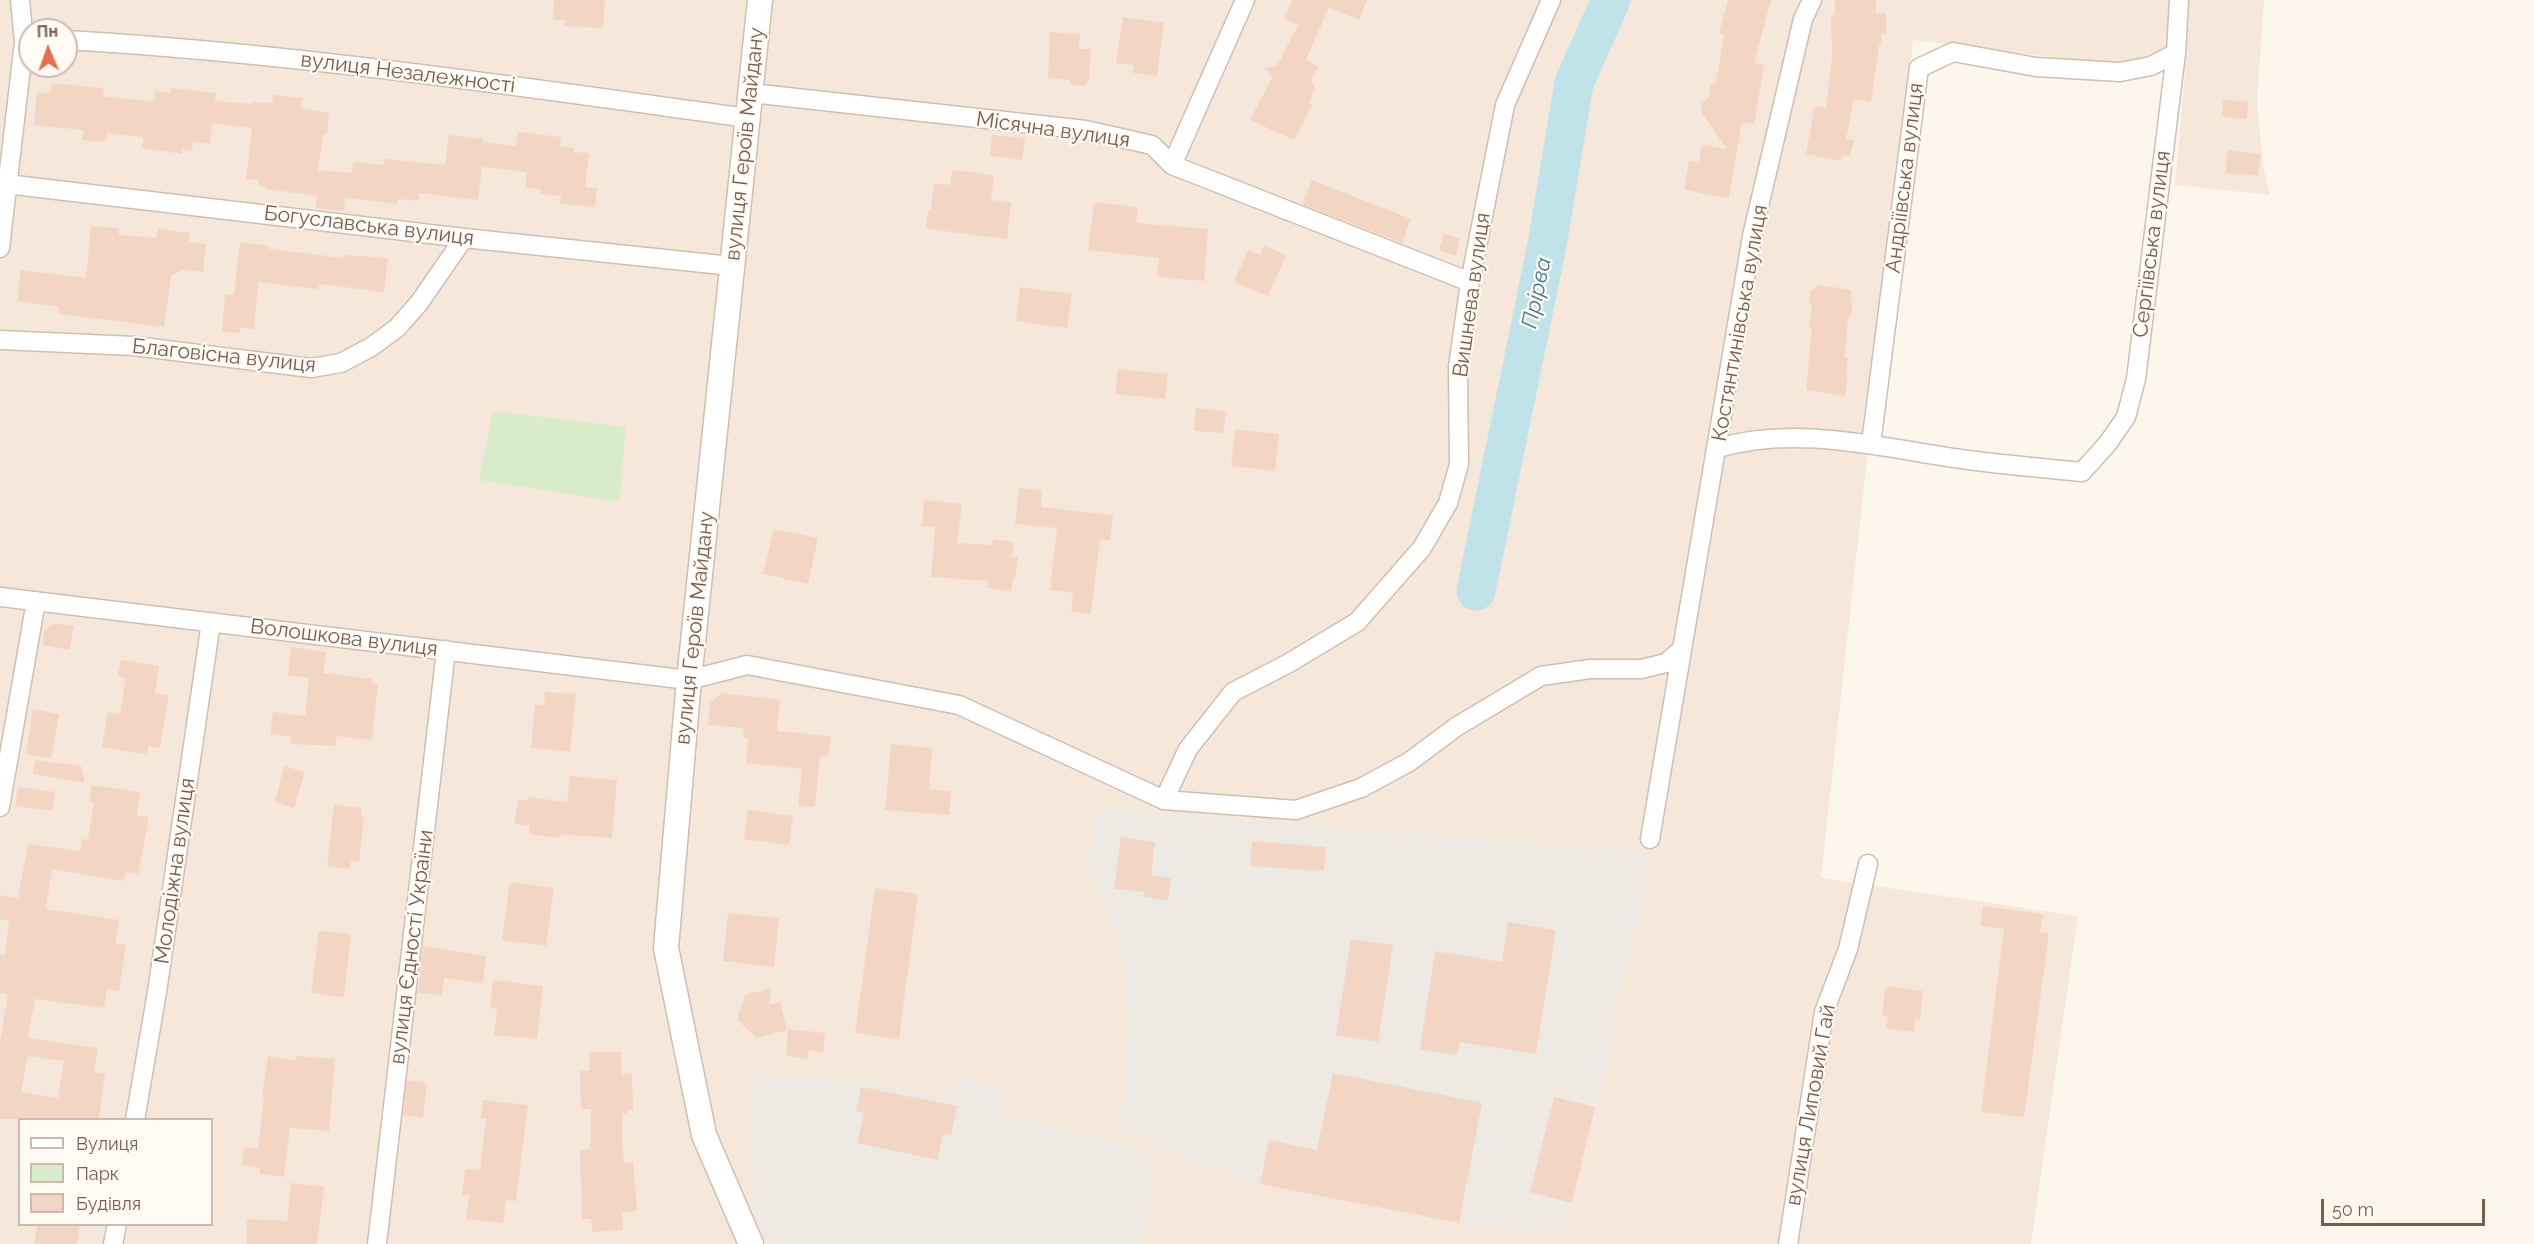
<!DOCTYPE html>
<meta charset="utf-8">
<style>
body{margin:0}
#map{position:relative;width:2534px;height:1244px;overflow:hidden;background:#fdf6ec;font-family:Raleway,sans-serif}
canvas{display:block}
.legend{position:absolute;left:18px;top:1118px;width:195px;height:108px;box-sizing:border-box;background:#fffaf3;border:2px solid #cabbb1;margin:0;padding:8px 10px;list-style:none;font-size:18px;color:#7a5c4d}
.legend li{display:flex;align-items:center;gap:12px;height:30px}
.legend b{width:30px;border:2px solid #cabbb1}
.north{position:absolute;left:18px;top:18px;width:60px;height:60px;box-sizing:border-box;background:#fffaf3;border:2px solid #cabbb1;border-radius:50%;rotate:358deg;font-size:16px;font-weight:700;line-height:24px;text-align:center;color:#7a5c4d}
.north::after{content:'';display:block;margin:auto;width:21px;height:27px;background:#e76f51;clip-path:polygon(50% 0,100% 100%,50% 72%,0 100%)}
.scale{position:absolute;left:2321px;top:1199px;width:164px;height:27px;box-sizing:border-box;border:3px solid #7a5c4d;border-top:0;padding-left:8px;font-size:18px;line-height:21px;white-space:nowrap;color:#7a5c4d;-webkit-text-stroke:4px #fffaf3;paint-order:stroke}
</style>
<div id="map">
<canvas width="2534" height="1244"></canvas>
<ul class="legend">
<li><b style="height:8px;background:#fff"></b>Вулиця</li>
<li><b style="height:16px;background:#d8ecc9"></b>Парк</li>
<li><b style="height:16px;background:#f3d5c3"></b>Будівля</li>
</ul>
<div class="north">Пн</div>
<div class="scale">50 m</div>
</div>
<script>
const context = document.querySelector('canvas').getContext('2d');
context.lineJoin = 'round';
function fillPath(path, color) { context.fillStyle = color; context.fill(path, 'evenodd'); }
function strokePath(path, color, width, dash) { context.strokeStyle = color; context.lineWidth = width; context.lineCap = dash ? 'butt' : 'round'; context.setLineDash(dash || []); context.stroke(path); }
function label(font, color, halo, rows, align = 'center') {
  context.font = font + ' Raleway,sans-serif'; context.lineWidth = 4.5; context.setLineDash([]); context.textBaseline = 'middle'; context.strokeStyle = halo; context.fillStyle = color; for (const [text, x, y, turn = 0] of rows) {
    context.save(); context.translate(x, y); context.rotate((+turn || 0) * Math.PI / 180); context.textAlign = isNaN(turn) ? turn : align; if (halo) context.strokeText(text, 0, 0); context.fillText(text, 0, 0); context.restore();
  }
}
fillPath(new Path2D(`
 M 0,0 L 2264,0 L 2257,103 L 2263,166 L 2270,195 L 2175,185 L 2185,73 L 1913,40 L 1821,878 L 2078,916 L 2031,1244 L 0,1244 ZM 30,30 L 66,30 L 66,66 L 30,66 ZM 20,1120 L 212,1120 L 212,1224 L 20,1224 Z`), '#f5e8da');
fillPath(new Path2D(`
 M 1096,807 L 1652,853 L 1595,1107 L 1562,1233 L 1459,1223 L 1260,1184 L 1165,1151 L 1121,1127 L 1129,1026 L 1122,951 L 1089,867 Z
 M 754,1075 L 871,1082 L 944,1097 L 965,1077 L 995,1087 L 1001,1114 L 1130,1147 L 1155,1162 L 1142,1244 L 770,1244 L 752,1208 Z`), '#efe9e4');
fillPath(new Path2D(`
 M 493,411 L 626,427 L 619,502 L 479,480 Z`), '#d8ecc9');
strokePath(new Path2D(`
 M 1476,591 L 1547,245 L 1574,83 L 1611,0`), '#bfe3e8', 39);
fillPath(new Path2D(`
 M 554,0 L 605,0 L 603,28 L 565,26 L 565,20 L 553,20 Z
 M 1292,0 L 1367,0 L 1359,20 L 1329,7 L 1306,60 L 1318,66 L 1311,82 L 1315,87 L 1309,103 L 1312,105 L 1294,140 L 1250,120 L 1272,78 L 1266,68 L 1277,66 L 1298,25 L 1284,19 Z
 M 1728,0 L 1771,0 L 1754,63 L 1764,65 L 1754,124 L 1742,122 L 1729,198 L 1684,190 L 1689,161 L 1699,163 L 1702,145 L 1727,149 L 1701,112 L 1701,104 L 1709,97 L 1710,86 L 1716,82 L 1724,35 L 1719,33 Z
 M 1835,0 L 1876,0 L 1876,13 L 1886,13 L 1886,34 L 1881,34 L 1881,45 L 1879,45 L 1871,102 L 1854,99 L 1846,139 L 1854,140 L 1850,156 L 1842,155 L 1841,161 L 1806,154 L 1815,106 L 1826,108 L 1832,57 L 1831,15 L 1835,15 Z
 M 1123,17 L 1164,23 L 1157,76 L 1133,73 L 1134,65 L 1116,63 Z
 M 1050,32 L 1080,34 L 1079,49 L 1091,49 L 1089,79 L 1085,86 L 1072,85 L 1069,80 L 1048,78 Z
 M 52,83 L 104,88 L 103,96 L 154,102 L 155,91 L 171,93 L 171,88 L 216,93 L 215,101 L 253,104 L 253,102 L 272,103 L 273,95 L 302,98 L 301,108 L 329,113 L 327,135 L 323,135 L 318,170 L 352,173 L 353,162 L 384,165 L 384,159 L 445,165 L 449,135 L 483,139 L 483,142 L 516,146 L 518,132 L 561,137 L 560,146 L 574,148 L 574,152 L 589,153 L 585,187 L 597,188 L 595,207 L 560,204 L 561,196 L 541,194 L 541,189 L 525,188 L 527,172 L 482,167 L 478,200 L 419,193 L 419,201 L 398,199 L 397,204 L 345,198 L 344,211 L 316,208 L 317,196 L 266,189 L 266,187 L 258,186 L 259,180 L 246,179 L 252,128 L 212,123 L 210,144 L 193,142 L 192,151 L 182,150 L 182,154 L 142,148 L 143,137 L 107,133 L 106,142 L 82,140 L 83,130 L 34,125 L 37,92 L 50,94 Z
 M 2223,100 L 2248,102 L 2247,119 L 2222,117 Z
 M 992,135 L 1025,138 L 1022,160 L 990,156 Z
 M 2228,150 L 2261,154 L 2258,176 L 2225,173 Z
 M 952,170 L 994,175 L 991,200 L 1011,202 L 1007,239 L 928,229 L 926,224 L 928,211 L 931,209 L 934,183 L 950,185 Z
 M 1312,180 L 1411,219 L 1402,243 L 1302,204 Z
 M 1094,202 L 1138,207 L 1136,223 L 1208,229 L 1204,281 L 1157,277 L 1159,258 L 1088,250 Z
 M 91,226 L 119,228 L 119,235 L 156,238 L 158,229 L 190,233 L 189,242 L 206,244 L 203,272 L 183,270 L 171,276 L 164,327 L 58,314 L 59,307 L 17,301 L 21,270 L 86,278 Z
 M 1444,234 L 1460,238 L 1456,256 L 1439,250 Z
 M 240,242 L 270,246 L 269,249 L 344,258 L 344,255 L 388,258 L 384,292 L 319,284 L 319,289 L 258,282 L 254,329 L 240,328 L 240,333 L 222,332 L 225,294 L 234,295 Z
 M 1264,245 L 1286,255 L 1268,296 L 1234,282 L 1248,250 L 1260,255 Z
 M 1819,285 L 1852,290 L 1850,302 L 1853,303 L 1850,318 L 1848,318 L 1845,358 L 1848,358 L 1846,374 L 1848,374 L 1845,396 L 1806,390 L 1812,327 L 1809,327 L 1812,306 L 1809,302 L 1810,292 Z
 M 1020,287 L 1072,294 L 1067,328 L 1016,321 Z
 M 1118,369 L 1168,374 L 1165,399 L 1115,394 Z
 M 1196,408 L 1226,411 L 1223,433 L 1194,431 Z
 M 1235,429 L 1279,434 L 1275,471 L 1231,466 Z
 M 1019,488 L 1042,490 L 1041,507 L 1113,515 L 1110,540 L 1100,539 L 1091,614 L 1071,611 L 1073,593 L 1050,590 L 1057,528 L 1015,524 Z
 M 924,500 L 962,504 L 957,543 L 992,545 L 993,539 L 1014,542 L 1012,557 L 1018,557 L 1015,579 L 1013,578 L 1011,591 L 987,588 L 988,581 L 931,577 L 935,527 L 922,526 Z
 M 774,529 L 818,538 L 808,584 L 763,574 Z
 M 54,623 L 74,626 L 69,650 L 43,645 L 44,631 Z
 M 291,647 L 326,652 L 323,673 L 372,679 L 372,683 L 378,684 L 372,740 L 336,736 L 336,746 L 290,744 L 292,737 L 270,734 L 273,712 L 305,716 L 309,678 L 288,675 Z
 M 121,660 L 159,666 L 155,693 L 169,695 L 160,748 L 148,746 L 147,755 L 102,747 L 108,712 L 120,714 L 126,678 L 118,676 Z
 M 545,692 L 576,694 L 570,752 L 531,748 L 535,704 L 544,705 Z
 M 722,693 L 780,700 L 777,731 L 831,736 L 828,757 L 820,756 L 815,807 L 798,806 L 802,769 L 746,763 L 748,739 L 743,738 L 744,728 L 708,725 L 710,703 Z
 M 33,709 L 59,714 L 51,758 L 26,754 Z
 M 891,744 L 932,748 L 929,789 L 951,791 L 949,815 L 885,810 Z
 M 35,760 L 81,766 L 85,783 L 33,774 Z
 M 284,766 L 305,772 L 294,808 L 275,802 Z
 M 570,776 L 617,780 L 612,838 L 560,834 L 559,838 L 529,834 L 530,826 L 514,824 L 518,799 L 527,801 L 528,797 L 567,802 Z
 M 92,785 L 140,792 L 137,815 L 149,817 L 138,874 L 126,872 L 124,881 L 52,869 L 46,909 L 119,920 L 115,943 L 126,945 L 119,991 L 107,989 L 104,1008 L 35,999 L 28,1038 L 98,1048 L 94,1072 L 105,1073 L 99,1119 L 0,1119 L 0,1041 L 8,994 L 0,993 L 0,955 L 5,955 L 9,921 L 0,919 L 0,895 L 18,898 L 28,844 L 80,851 L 82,839 L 88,840 L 94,803 L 89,802 ZM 28,1056 L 64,1061 L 58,1098 L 21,1092 Z
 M 18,787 L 55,792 L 52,811 L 15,806 Z
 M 334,805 L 362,808 L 361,817 L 364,818 L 359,862 L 351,861 L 350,869 L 327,866 Z
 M 748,810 L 793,816 L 789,845 L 744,839 Z
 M 1121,837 L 1155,842 L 1151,875 L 1171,878 L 1168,901 L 1144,897 L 1145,892 L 1114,889 Z
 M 1252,841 L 1326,847 L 1324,871 L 1250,866 Z
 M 510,882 L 554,888 L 546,946 L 502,940 Z
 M 875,888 L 918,894 L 899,1039 L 855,1033 Z
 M 1983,906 L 2043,914 L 2040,932 L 2049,933 L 2024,1117 L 1981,1112 L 2004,929 L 1980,926 Z
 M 728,913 L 779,918 L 774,967 L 723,961 Z
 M 1508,922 L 1556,930 L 1536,1054 L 1460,1042 L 1457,1055 L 1420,1049 L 1435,951 L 1502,962 Z
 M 319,931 L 351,934 L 344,997 L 311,993 Z
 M 1351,939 L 1393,945 L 1378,1042 L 1336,1035 Z
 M 423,946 L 486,956 L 483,983 L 444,978 L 442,995 L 418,993 Z
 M 493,980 L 543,986 L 537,1039 L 494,1035 L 497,1009 L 490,1008 Z
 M 1886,986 L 1923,991 L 1920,1020 L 1916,1019 L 1914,1032 L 1886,1028 L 1888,1017 L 1882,1016 Z
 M 771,988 L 769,1005 L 780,1002 L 787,1030 L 757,1038 L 737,1020 L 745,995 Z
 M 788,1029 L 825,1033 L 823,1052 L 809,1050 L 808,1059 L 786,1056 Z
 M 589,1052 L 621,1052 L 622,1074 L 632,1074 L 633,1110 L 627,1110 L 627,1114 L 622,1113 L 622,1140 L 624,1163 L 633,1162 L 637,1211 L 622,1212 L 623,1230 L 592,1232 L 591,1219 L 582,1219 L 580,1150 L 590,1149 L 591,1143 L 591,1109 L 581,1109 L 580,1071 L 590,1071 Z
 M 268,1056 L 296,1061 L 296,1056 L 335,1059 L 329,1131 L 290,1128 L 284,1177 L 260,1174 L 260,1168 L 242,1165 L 244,1147 L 258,1149 L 264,1095 L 262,1095 Z
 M 1333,1073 L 1482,1103 L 1459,1223 L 1260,1184 L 1269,1140 L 1317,1150 Z
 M 407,1080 L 427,1083 L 423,1118 L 403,1115 Z
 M 861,1087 L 957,1106 L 951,1135 L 943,1134 L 938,1160 L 857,1143 L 864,1113 L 856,1111 Z
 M 1554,1097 L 1595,1107 L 1572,1203 L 1530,1192 Z
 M 483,1100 L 528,1105 L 516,1201 L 506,1200 L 503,1223 L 466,1219 L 469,1195 L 462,1195 L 465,1169 L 480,1170 L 486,1119 L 481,1119 Z
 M 291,1183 L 324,1187 L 317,1244 L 247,1244 L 247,1219 L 287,1221 Z
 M 38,1224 L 80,1224 L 77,1244 L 34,1244 Z`), '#f3d5c3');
const minor = new Path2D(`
 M 66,40 C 294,53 521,87 748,118
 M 751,93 L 1086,130 L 1152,145 L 1172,165 L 1470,282
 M 1172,165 L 1245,0
 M 6,184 L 464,238 L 732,266
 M 0,248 L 24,42 L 20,0
 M 0,340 L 134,346 L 311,368 L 341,363 L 371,347 L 397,328 L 419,303 L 464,238
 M 1871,444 L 1919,68 L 1953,52 L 2036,67 L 2120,72 L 2151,66 L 2176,53
 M 1718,448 C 1797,424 1887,449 1968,460 C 2006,465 2044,468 2082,472 L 2108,443 L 2126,417 L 2136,379 L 2176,53 L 2179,0
 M 0,597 L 689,680 L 747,665 L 959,705 L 1164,800 L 1296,810 L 1361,788 L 1409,762 L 1456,727 L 1541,676 L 1590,669 L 1641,669 L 1666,663 L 1682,649
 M 1164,800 L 1188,749 L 1233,692 L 1289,663 L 1357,622 L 1422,548 L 1448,503 L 1459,464 L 1458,367 L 1470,282 L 1505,105 L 1551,0
 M 0,807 L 36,601
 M 1650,839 L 1752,236 L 1803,19 L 1812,0
 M 135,1120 L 157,992 L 211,622
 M 113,1244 L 117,1224
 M 377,1244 L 446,650
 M 1788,1244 L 1824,1012 L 1848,949 L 1868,864`);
const tertiary = new Path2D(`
 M 751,1244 L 704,1135 L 666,948 L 689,680 L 760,0`);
strokePath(minor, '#d1beb0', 21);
strokePath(tertiary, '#d1beb0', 27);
strokePath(minor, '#fff', 18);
strokePath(tertiary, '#fff', 24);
label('21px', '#7a5c4d', '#fffaf3', [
 ["вулиця Незалежності",408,73,7],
 ["Місячна вулиця",1053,130,8],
 ["вулиця Героїв Майдану",745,144,-84],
 ["Андріївська вулиця",1905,178,-83],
 ["Богуславська вулиця",369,226,7],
 ["Сергіївська вулиця",2152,244,-83],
 ["Вишнева вулиця",1472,295,-82],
 ["Костянтинівська вулиця",1740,323,-80],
 ["Благовісна вулиця",224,356,6],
 ["вулиця Героїв Майдану",695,628,-84],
 ["Волошкова вулиця",344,638,7],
 ["Молодіжна вулиця",175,871,-82],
 ["вулиця Єдності України",412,947,-83],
 ["вулиця Липовий Гай",1811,1105,-80]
]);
label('italic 22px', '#437c86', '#fffaf3', [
 ["Прірва",1537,293,-78]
]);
</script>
